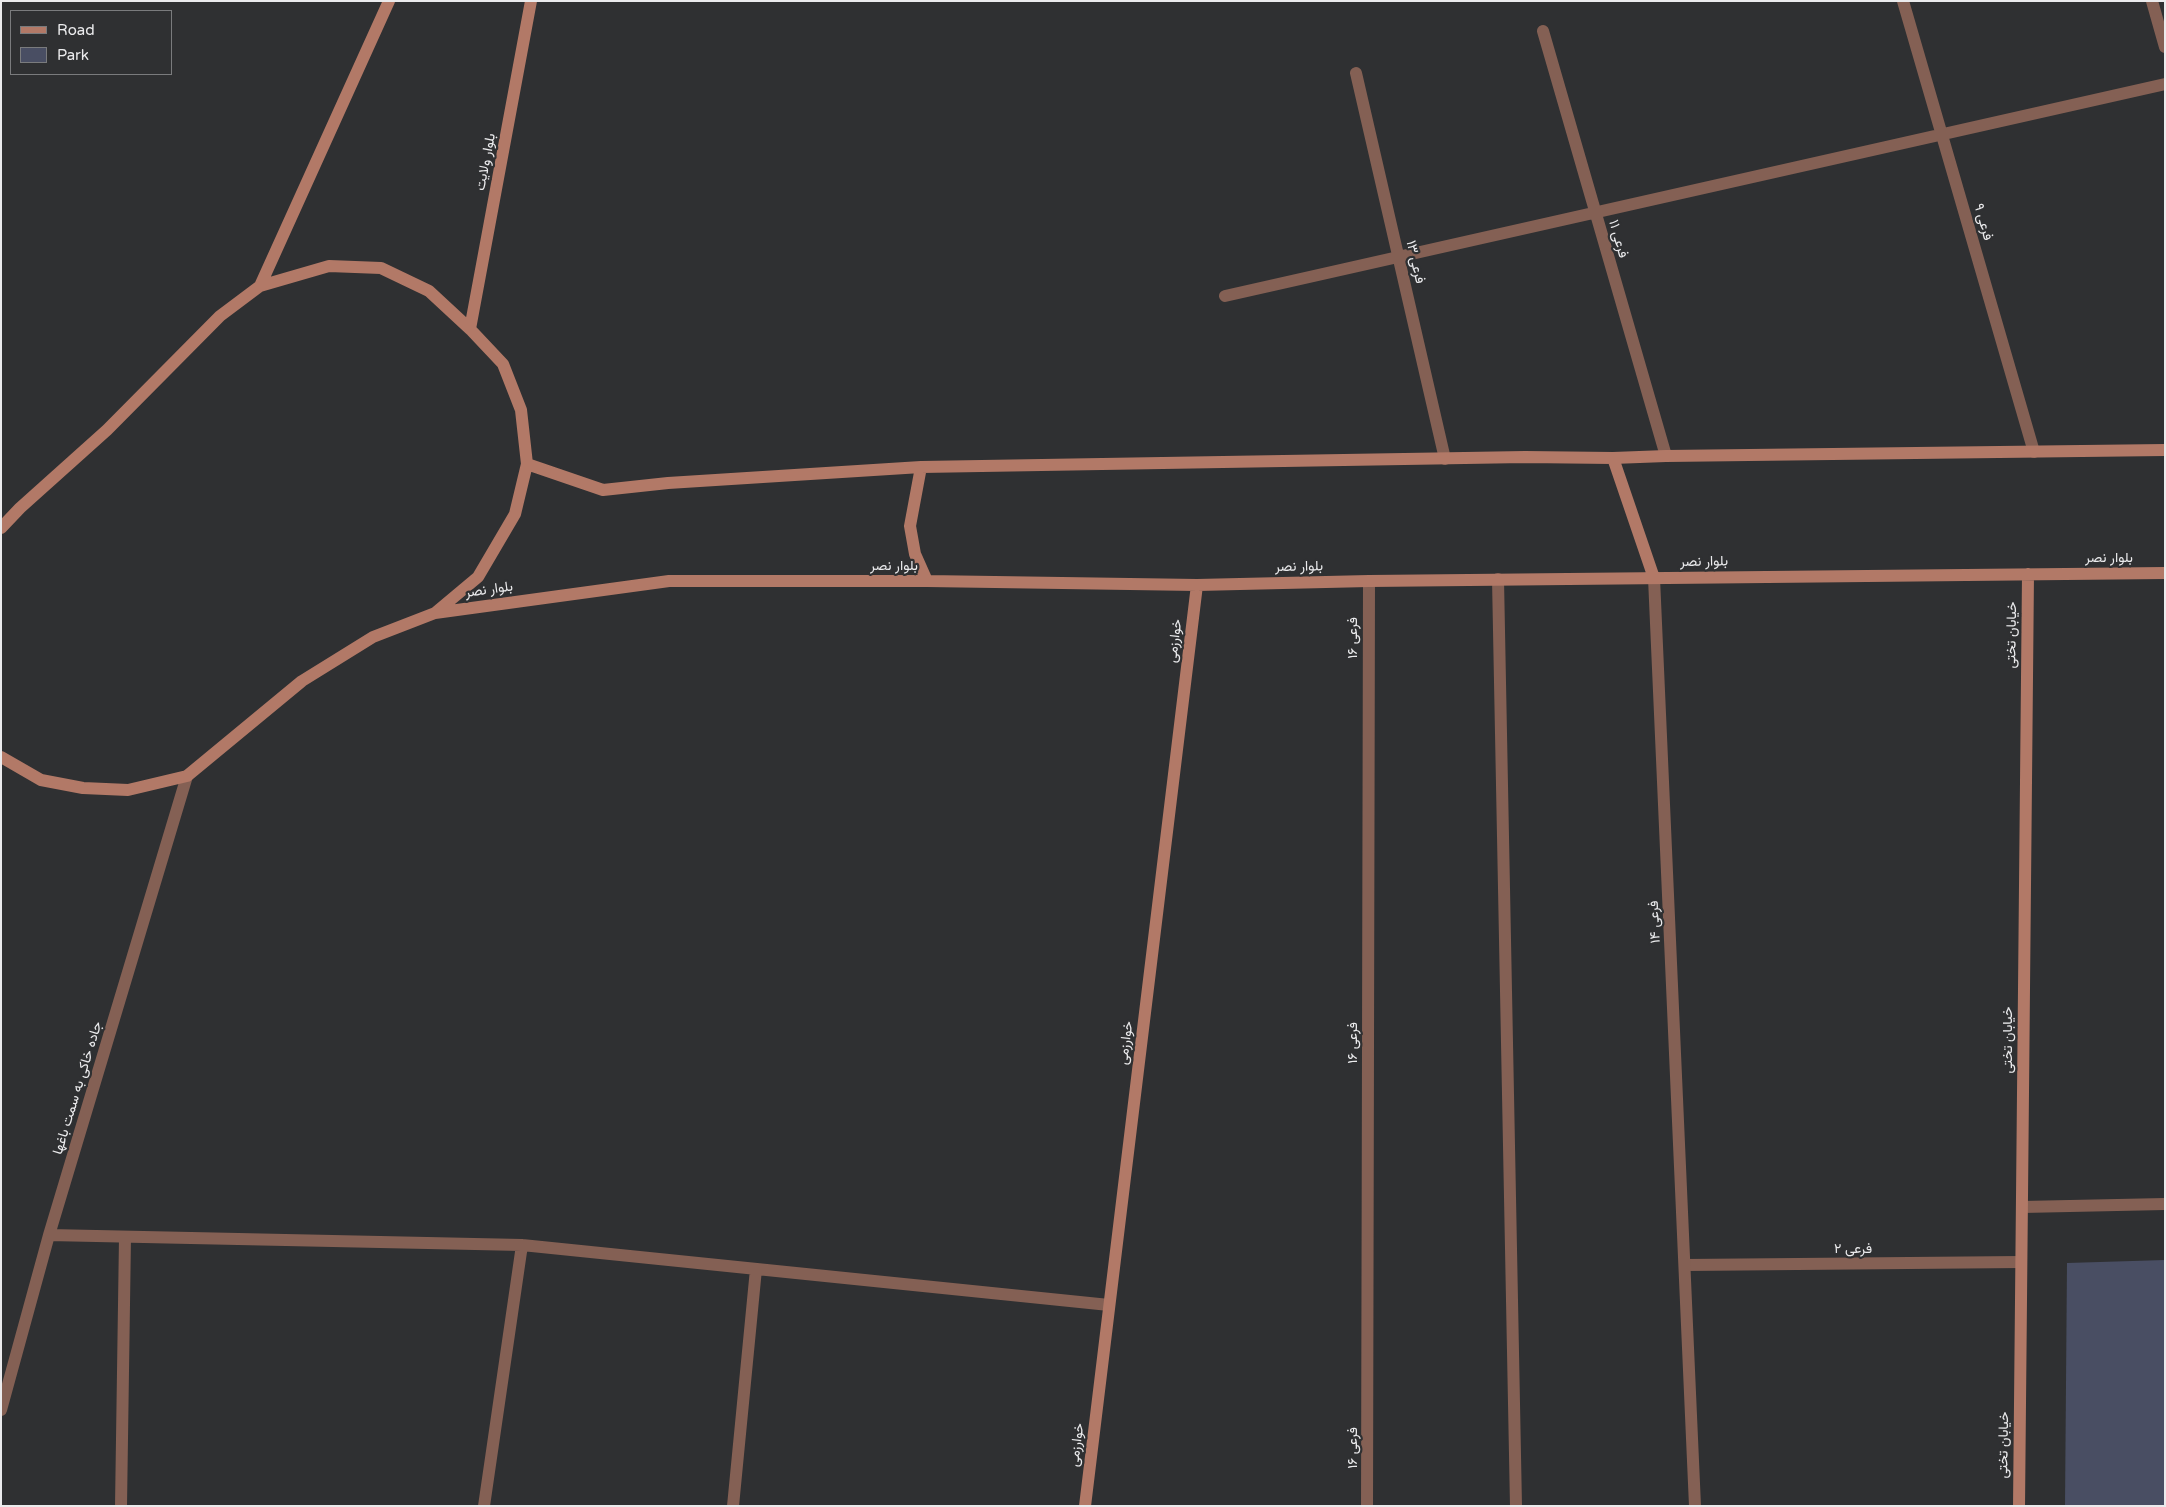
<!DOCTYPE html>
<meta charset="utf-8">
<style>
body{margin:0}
#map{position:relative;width:2166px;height:1507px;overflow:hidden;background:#2f3032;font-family:"Varela Round",sans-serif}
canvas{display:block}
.frame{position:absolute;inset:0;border:2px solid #ebebed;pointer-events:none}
.legend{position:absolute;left:10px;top:10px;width:162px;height:65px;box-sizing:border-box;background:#2f3032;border:1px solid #7a7b7d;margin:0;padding:6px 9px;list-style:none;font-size:15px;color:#ebebed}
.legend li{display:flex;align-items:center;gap:10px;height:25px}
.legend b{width:25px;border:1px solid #7a7b7d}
</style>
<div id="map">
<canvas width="2166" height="1507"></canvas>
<div class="frame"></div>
<ul class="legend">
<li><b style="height:6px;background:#b27967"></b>Road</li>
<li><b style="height:14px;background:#494e63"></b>Park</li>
</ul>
</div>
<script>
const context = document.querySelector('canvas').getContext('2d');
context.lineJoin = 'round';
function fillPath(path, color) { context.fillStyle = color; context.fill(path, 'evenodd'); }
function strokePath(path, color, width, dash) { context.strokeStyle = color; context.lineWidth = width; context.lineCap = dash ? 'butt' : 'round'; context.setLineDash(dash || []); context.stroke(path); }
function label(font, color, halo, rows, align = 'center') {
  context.font = font + ' "Varela Round",Vazirmatn,sans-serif'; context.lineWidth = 4.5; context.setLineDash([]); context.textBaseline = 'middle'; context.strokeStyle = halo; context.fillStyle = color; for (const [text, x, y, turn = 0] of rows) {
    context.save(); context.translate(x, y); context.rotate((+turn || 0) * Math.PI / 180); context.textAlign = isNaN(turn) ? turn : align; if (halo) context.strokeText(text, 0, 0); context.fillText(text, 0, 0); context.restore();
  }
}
fillPath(new Path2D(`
 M 2165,1260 L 2165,1506 L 2065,1506 L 2067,1263 Z`), '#494e63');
strokePath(new Path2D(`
 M 1903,1 L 2034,452
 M 1543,31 L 1666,456
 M 1356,73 L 1445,459
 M 1225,296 L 2165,84
 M 1685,1265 L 2021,1262`), '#846054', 12);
strokePath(new Path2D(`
 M 2152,1 L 2165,47
 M 1654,578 L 1695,1506
 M 1498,579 L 1516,1506
 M 2022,1207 L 2165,1204
 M 49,1235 L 522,1245 L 1109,1305
 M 1,1410 L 49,1235 L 187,776
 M 121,1506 L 125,1237
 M 484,1506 L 522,1245
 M 733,1506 L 756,1269
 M 1367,1506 L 1369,581`), '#846054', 12);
strokePath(new Path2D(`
 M 260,286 L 389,1
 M 470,329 L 531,1
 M 1613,458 L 1654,578
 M 527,464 L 603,490 L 668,483 L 921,467 L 1525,457 L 1613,458 L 1666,456 L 2165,450
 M 921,467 L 910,526 L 915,554 L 927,581
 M 1,528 L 20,508 L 107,430 L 220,316 L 260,286 L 329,266 L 381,268 L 429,291 L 470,329 L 503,364 L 521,410 L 527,464 L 515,514 L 478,577 L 435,613 L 373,637 L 302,681 L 187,776 L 128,790 L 83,788 L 41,780 L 1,757
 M 435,613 L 669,581 L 927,581 L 1197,585 L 1369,581 L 2165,573
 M 1085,1506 L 1197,585
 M 2019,1506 L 2028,574`), '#b27967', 12);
label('14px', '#ebebed', '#2f3032', [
 ["بلوار ولایت",486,162,-79],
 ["فرعی ۹",1983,222,74],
 ["فرعی ۱۱",1618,239,74],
 ["فرعی ۱۳",1415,262,77],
 ["بلوار نصر",2109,558],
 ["بلوار نصر",1704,562,-1],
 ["بلوار نصر",894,566],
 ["بلوار نصر",1299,567,-1],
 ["بلوار نصر",489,590,-8],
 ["خیابان تختی",2012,635,-89],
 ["فرعی ۱۶",1353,638,-90],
 ["خوارزمی",1175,641,-83],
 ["فرعی ۱۴",1655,922,-93],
 ["خیابان تختی",2008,1040,-90],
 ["خوارزمی",1126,1043,-83],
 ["فرعی ۱۶",1353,1043,-90],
 ["جاده خاکی به سمت باغها",78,1088,-73],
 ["فرعی ۲",1853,1249],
 ["خوارزمی",1077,1445,-83],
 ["خیابان تختی",2004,1445,-89],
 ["فرعی ۱۶",1353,1448,-90]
]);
</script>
